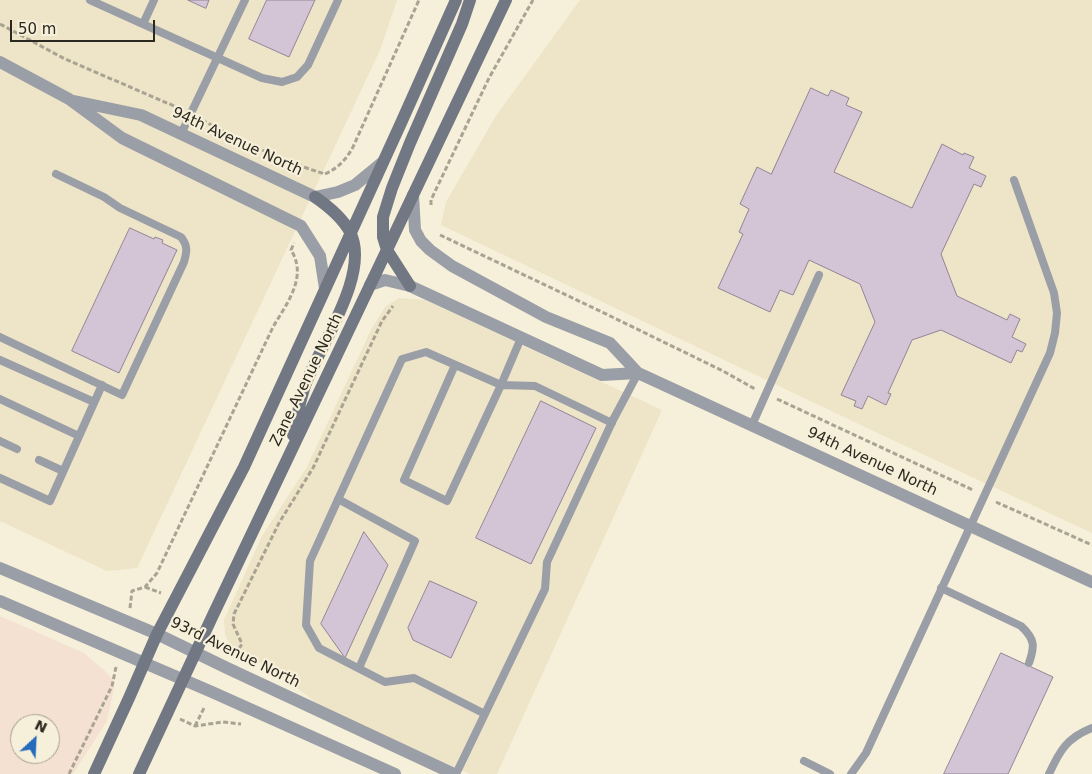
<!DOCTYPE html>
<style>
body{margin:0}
#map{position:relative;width:1092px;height:774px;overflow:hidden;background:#f6efd9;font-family:"DejaVu Sans",sans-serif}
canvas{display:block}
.north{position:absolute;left:10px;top:714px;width:50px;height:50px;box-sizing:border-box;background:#f6efd9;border:1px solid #a59f8f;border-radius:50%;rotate:25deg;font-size:14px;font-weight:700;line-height:20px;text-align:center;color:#2b2820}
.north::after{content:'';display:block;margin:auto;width:18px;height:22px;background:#256bbc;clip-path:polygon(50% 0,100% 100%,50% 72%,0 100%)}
.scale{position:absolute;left:10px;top:20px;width:145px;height:22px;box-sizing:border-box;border:2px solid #2b2820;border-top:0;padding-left:6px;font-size:15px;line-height:18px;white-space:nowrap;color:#2b2820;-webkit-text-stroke:4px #f6efd9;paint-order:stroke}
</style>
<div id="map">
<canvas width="1092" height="774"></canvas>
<div class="north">N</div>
<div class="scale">50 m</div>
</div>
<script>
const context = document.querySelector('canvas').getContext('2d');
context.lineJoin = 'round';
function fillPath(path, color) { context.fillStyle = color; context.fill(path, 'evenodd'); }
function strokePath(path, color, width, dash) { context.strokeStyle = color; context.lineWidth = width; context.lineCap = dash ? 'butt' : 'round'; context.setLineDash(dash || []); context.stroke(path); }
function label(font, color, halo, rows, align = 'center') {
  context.font = font + ' "DejaVu Sans",sans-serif'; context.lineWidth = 4.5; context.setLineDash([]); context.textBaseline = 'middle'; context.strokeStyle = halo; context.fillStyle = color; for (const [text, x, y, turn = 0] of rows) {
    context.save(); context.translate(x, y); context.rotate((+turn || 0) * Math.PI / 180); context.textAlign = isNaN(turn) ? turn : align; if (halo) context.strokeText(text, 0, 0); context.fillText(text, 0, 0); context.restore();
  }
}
fillPath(new Path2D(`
 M 0,0 L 397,0 L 380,50 L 137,568 L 107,571 L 0,521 Z
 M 580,0 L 1092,0 L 1092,533 L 886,437 L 441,225 L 446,202 L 496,116 Z
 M 399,298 L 425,300 L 662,410 L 497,774 L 470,774 L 322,707 L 268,666 L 233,652 L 225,634 L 224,620 L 262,536 L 307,467 L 371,330 L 385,307 Z`), '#eee4c7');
fillPath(new Path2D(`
 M 0,616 L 84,653 L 106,672 L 115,682 L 107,721 L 73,774 L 0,774 ZM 20,724 L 50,724 L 50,754 L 20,754 Z`), '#f4e1d1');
const building = new Path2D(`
 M 188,0 L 209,0 L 206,8 Z
 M 267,0 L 315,0 L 289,57 L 249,39 Z
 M 811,88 L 828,96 L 831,90 L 849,98 L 846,105 L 862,112 L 834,172 L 912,208 L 942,144 L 963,155 L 964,153 L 974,157 L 969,168 L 986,176 L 981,187 L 974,184 L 941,254 L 957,296 L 1007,320 L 1010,314 L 1020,319 L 1012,337 L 1026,344 L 1022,352 L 1017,350 L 1011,363 L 941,330 L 912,340 L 888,393 L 891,394 L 886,405 L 868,396 L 862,409 L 854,406 L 856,401 L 841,395 L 875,322 L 860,284 L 809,260 L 793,295 L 780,290 L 770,312 L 718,288 L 743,234 L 739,232 L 749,209 L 740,204 L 757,167 L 771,174 Z
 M 130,228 L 154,239 L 155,237 L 163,240 L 162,243 L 177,250 L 119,373 L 72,351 Z
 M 541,401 L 596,428 L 531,564 L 476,538 Z
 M 364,532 L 388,565 L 345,658 L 321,624 Z
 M 430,581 L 477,602 L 451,658 L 413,640 L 408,628 Z
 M 1001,653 L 1053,677 L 1008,774 L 944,774 Z`);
fillPath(building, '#d3c4d6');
strokePath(building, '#938596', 1);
strokePath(new Path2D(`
 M 0,24 L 65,59 L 181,109
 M 202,120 C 241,141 282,161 325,174
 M 325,174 C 338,168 346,160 353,147 L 419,0
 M 431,205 L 431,200 L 489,78 L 533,0
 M 440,235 L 602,312 L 723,371 L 755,389
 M 777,399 L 973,490
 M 996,502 L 1092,545
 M 145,587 L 161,593
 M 130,608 L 132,591 L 145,587 L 157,573 L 273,327 C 287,303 308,277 291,250 L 294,243
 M 235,655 L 242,644 L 233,624 L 234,614 L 279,523 L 313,468 L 382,321 L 393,306
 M 180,719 L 195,726 L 223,722 L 241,724
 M 195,726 L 205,706
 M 69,774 L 112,686 L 116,667`), '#a9a393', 3, [5, 2.5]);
strokePath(new Path2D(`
 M 90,0 L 262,78 L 282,82 L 297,77 L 308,65 L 338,0
 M 143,24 L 154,0
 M 181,134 L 245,0
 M 0,337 L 122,395 L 184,262 C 187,251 188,246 181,237 L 120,208 L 104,197 L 56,174
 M 0,360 L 94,402
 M 455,365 L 404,480 L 447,501 L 501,385 L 535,386 L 612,423
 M 0,399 L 79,436
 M 752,425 L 819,275
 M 0,441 L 17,449
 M 39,460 L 63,471
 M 0,478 L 50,501 L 102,385
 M 338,499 L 415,541 L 359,668
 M 941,588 L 1021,626 C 1035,639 1035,646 1029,663
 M 485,714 L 414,678 L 385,682 L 319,648 L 306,625 L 310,561 L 402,359 L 426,352 L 501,385 L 521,338
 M 804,761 L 830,774
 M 456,774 L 545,589 L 547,562 L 613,420 L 638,373
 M 851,774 L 866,753 L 1050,353 L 1055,333 L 1057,313 L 1054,293 L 1014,180
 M 1049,774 C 1060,750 1067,738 1092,728`), '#9a9ea6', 8);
strokePath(new Path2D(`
 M 0,62 L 69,99 L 122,138 L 301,226 L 320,256 L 325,288
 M 74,101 L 141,115 L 315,197 L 338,192 L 355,185 L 383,162
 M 413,195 L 415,230 L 421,241 L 430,250 L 452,266 L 546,317 L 610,343 L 638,373 L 1092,582
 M 370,285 L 385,280 L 410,286 L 602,375 L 638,373`), '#9a9ea6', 12);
strokePath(new Path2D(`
 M 0,568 L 157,634 L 227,668 L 454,774
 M 0,601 L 212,692 L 395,774`), '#9a9ea6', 12);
strokePath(new Path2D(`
 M 410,286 L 387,250 L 383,237 L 383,217 L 392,188 L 410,143 L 462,24 L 470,0
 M 293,435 C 297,418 300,399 306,383 C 321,344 371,272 350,232 C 342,217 328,206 315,197
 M 94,774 L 129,698 L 157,634 L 244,467 L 401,123 L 456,0
 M 139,774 L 213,615 L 506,0`), '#717783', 12);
label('15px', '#2b2820', '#f6efd9', [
 ["94th Avenue North",237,142,25],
 ["Zane Avenue North",307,380,-64],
 ["94th Avenue North",872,462,25],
 ["93rd Avenue North",235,653,26]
]);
</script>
